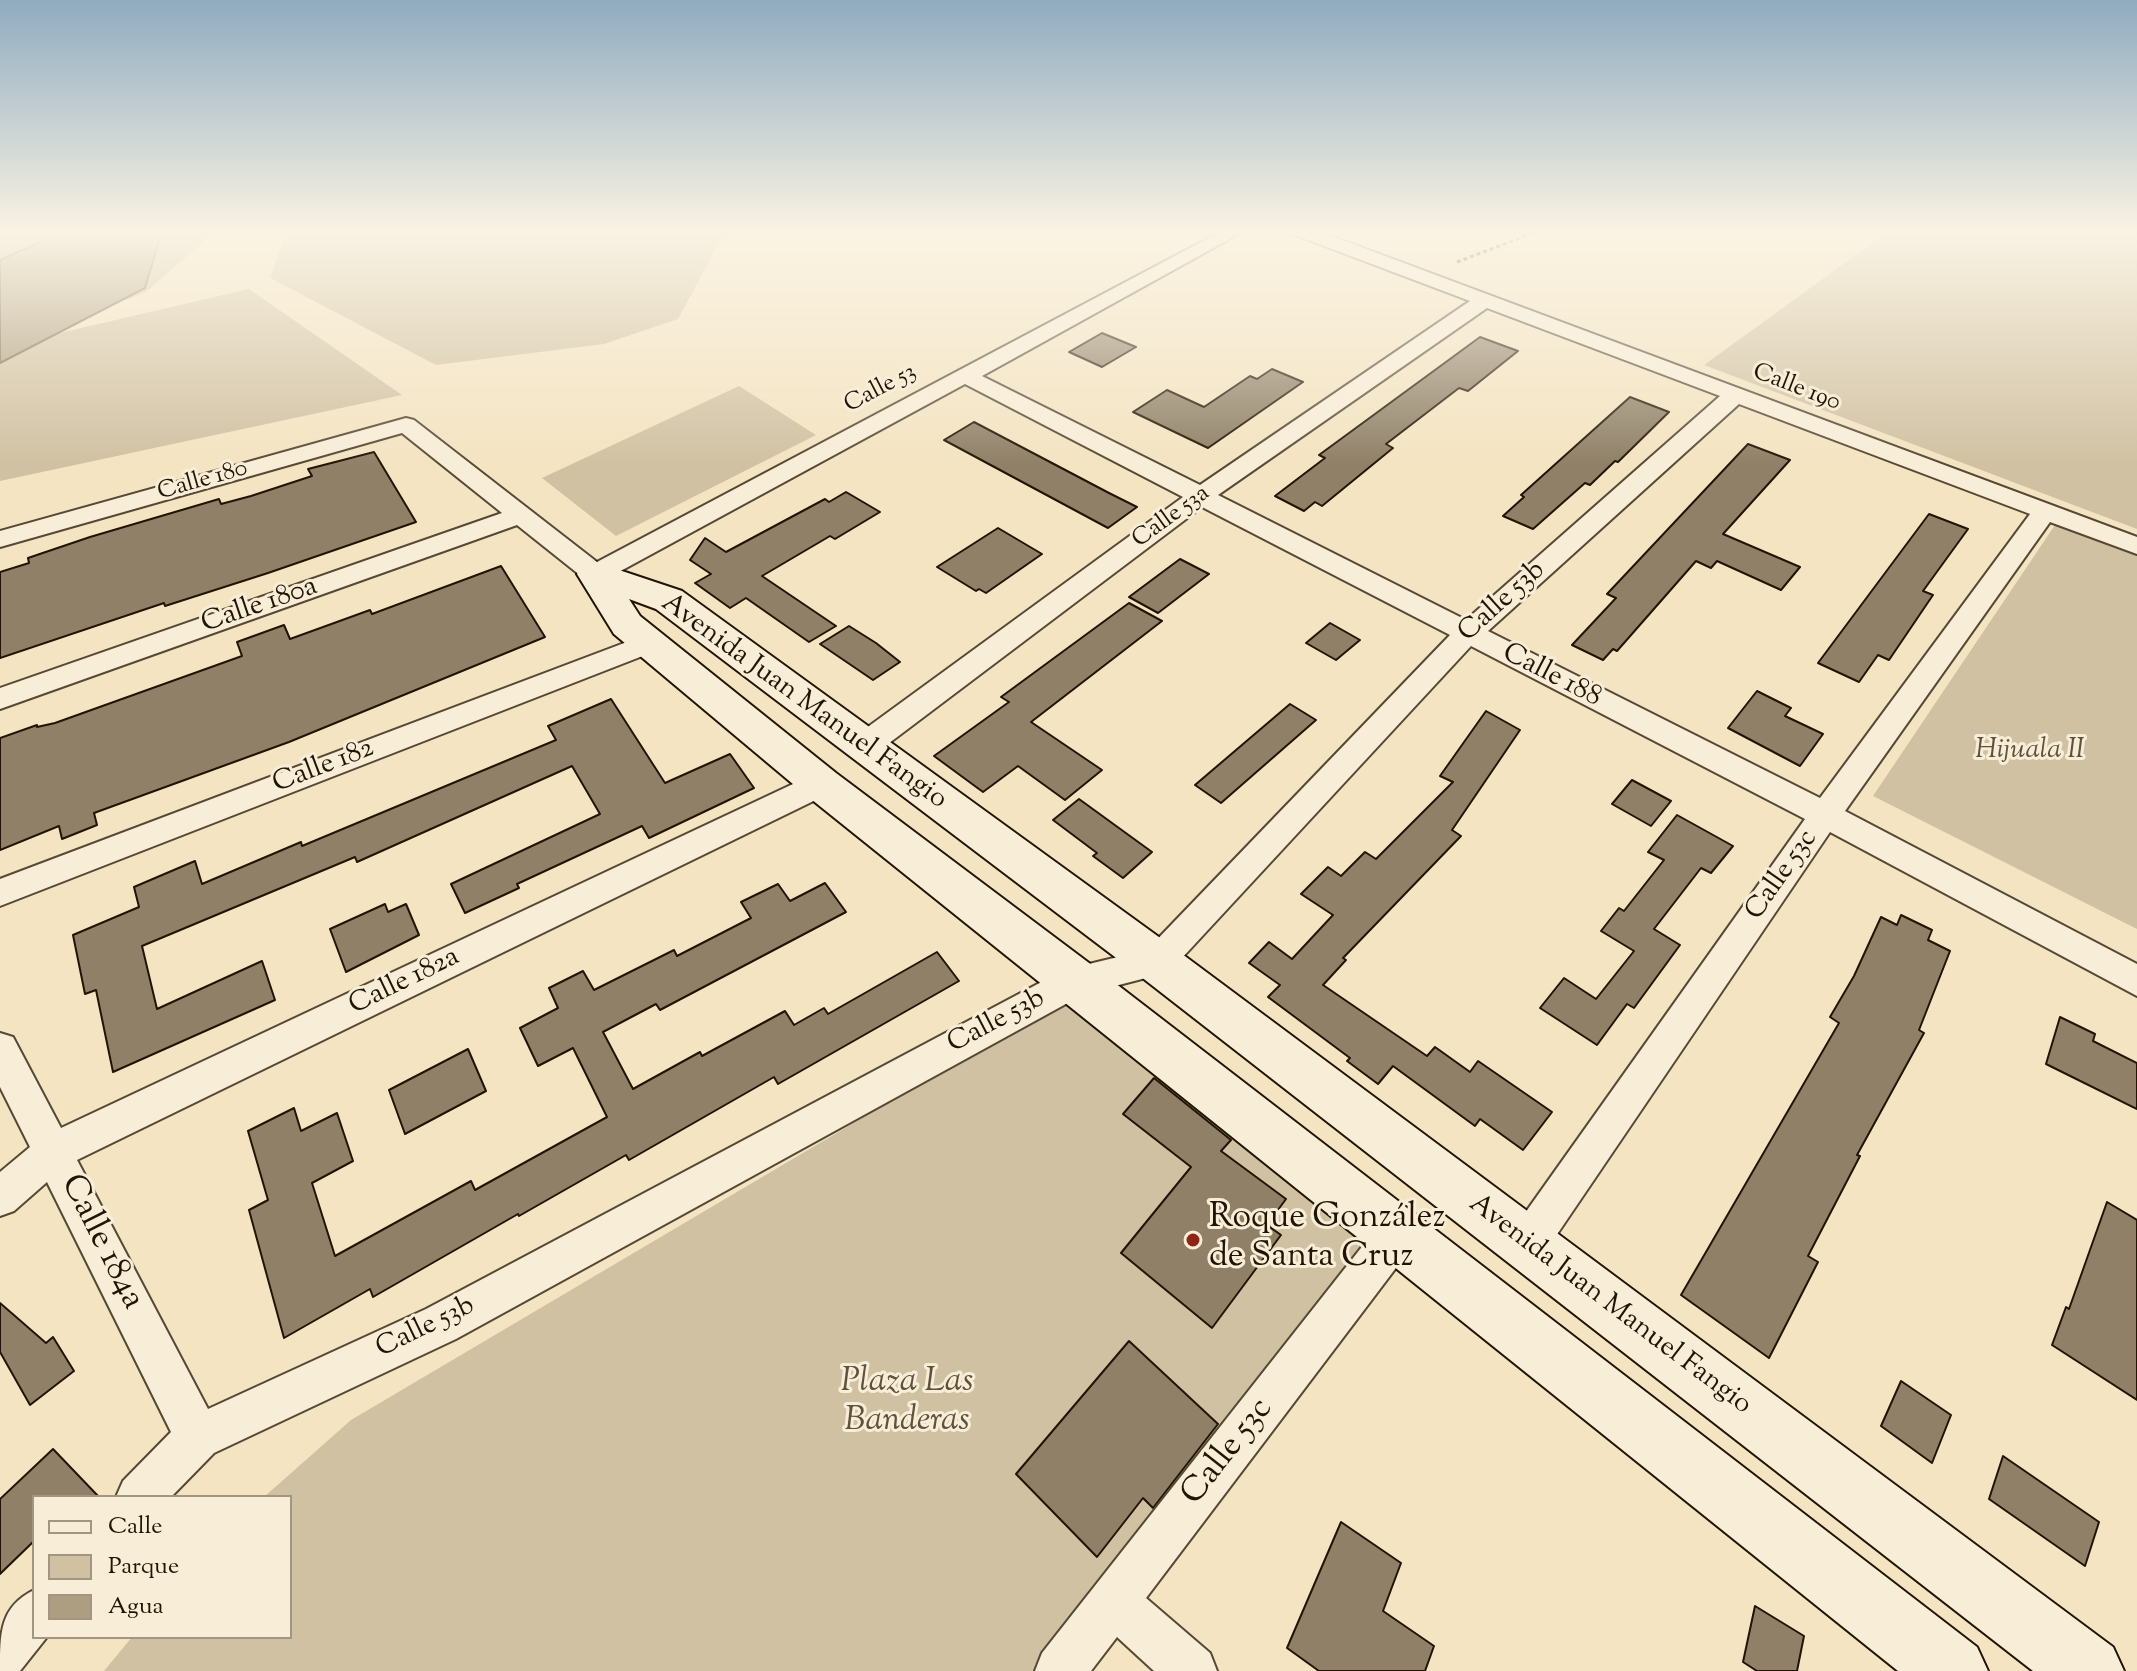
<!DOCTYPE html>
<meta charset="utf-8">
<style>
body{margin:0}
#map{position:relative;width:2137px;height:1671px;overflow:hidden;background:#f4e4c2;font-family:"Sorts Mill Goudy",serif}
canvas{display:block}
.legend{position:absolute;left:32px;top:1495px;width:260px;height:144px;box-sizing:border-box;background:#f8edd7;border:2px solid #a29683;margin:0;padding:10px 14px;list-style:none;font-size:24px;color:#221404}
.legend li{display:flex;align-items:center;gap:16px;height:40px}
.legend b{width:40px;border:2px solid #a29683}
</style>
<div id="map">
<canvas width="2137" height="1671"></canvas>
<ul class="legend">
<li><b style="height:10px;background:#f8edd7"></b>Calle</li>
<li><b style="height:22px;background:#d0c1a2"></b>Parque</li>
<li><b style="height:22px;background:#ad9d81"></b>Agua</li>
</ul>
</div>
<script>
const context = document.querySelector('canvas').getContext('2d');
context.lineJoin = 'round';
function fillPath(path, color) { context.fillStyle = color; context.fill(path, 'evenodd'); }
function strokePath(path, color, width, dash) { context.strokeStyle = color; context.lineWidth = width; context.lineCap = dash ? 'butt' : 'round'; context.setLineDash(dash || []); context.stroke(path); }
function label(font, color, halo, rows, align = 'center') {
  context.font = font + ' "Sorts Mill Goudy",serif'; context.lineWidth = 6; context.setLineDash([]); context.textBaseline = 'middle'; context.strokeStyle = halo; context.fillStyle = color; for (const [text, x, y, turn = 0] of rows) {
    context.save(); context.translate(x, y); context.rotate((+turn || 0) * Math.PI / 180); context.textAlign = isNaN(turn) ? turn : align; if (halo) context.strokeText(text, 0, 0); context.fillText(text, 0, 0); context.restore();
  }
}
fillPath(new Path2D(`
 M 0,231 L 216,231 L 146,292 L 8,345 L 249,289 L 402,395 L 0,481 Z
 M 287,231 L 755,231 L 720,241 L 678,319 L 604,344 L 436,365 L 270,278 Z
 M 1889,231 L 2137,231 L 2137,529 L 1704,365 Z
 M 739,386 L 816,435 L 616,536 L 542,478 Z
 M 2055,525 L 2137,556 L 2137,929 L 1873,796 Z
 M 1077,991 L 1384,1232 L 1036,1671 L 104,1671 L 132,1637 L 290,1637 L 290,1497 L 264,1497 L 351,1420 Z`), '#d0c1a2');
const water = new Path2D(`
 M 56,231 L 162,231 L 145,288 L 0,363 L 0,260 L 40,242 Z`);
fillPath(water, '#ad9d81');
strokePath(water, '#75664f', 2);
const building = new Path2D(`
 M 1102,333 L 1136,347 L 1102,367 L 1069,352 Z
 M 1480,337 L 1518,351 L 1468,391 L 1459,388 L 1386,444 L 1393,448 L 1322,506 L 1315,502 L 1304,511 L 1275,496 L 1325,458 L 1319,455 Z
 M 1272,369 L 1303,382 L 1208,448 L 1133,412 L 1167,390 L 1204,407 L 1250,376 L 1257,379 Z
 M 1630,397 L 1669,412 L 1618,462 L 1615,461 L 1590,485 L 1585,483 L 1533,529 L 1503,516 L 1524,497 L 1521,495 Z
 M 974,422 L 1109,493 L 1137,507 L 1108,528 L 944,440 Z
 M 1748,444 L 1790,460 L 1723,534 L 1800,567 L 1781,590 L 1717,561 L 1711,568 L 1696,561 L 1617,651 L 1613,649 L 1603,660 L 1572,645 L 1616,598 L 1607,594 Z
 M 374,452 L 416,522 L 268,573 L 165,606 L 164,603 L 0,658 L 0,572 L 29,563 L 28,558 L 90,537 L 219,499 L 221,504 L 251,496 L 312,476 L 308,469 Z
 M 846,492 L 880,512 L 835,539 L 830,536 L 762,576 L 836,626 L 809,642 L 746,598 L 730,608 L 695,583 L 711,574 L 690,560 L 705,538 L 726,552 L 825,499 L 829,502 Z
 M 1929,514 L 1968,529 L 1923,591 L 1933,595 L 1889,660 L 1878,655 L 1859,682 L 1818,663 Z
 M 998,528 L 1042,554 L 986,593 L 979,589 L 976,591 L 937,567 Z
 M 1180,559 L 1209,574 L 1158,613 L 1129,597 Z
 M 501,566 L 545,637 L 289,742 L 94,813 L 97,825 L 62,839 L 59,826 L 0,850 L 0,738 L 37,725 L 37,727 L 55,723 L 242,656 L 237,642 L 284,625 L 290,639 L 370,610 L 372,614 Z
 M 1129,603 L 1162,621 L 1031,722 L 1102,770 L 1065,800 L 1018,766 L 983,792 L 934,756 L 1009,702 L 1001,697 Z
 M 1330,623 L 1360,640 L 1336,660 L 1306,643 Z
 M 849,626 L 876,643 L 900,662 L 873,680 L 820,644 Z
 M 1757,691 L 1791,708 L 1785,716 L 1823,734 L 1800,766 L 1728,728 Z
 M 611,699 L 665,783 L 730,754 L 754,788 L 649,838 L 642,826 L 517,884 L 519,888 L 465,913 L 451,884 L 600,814 L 572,766 L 357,862 L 355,857 L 142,946 L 157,1009 L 262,961 L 275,1000 L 113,1072 L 96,990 L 85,994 L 73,935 L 139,907 L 134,887 L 195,861 L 202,884 L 301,842 L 302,846 L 556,740 L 548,726 Z
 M 1290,704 L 1316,720 L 1221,803 L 1195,785 Z
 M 1486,711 L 1520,730 L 1452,830 L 1461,836 L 1343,958 L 1346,960 L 1323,985 L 1427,1056 L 1435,1047 L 1470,1072 L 1478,1061 L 1552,1112 L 1523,1150 L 1480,1119 L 1475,1126 L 1393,1066 L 1378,1084 L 1347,1061 L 1350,1058 L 1268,997 L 1280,985 L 1249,963 L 1269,942 L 1292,959 L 1333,915 L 1301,894 L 1328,867 L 1341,876 L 1365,852 L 1376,859 L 1453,782 L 1440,776 Z
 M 1632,780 L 1671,801 L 1651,826 L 1612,804 Z
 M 1079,799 L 1152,852 L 1123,878 L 1093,856 L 1097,853 L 1053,820 Z
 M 1677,815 L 1733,846 L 1711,873 L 1701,868 L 1654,929 L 1680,945 L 1634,1008 L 1627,1004 L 1597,1045 L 1540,1008 L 1564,978 L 1596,999 L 1634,951 L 1601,931 L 1619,908 L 1624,911 L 1664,860 L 1648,852 Z
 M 825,883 L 846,912 L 660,1010 L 656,1004 L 603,1032 L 633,1089 L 700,1052 L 702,1056 L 785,1011 L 794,1025 L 824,1008 L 828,1014 L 937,952 L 959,981 L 778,1084 L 774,1077 L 629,1160 L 626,1155 L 519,1216 L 518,1214 L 373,1297 L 370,1289 L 284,1338 L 249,1210 L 268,1200 L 248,1131 L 294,1108 L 301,1131 L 337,1113 L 353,1161 L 312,1183 L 335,1256 L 471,1181 L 475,1190 L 607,1117 L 573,1048 L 538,1066 L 520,1028 L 558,1008 L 549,988 L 583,971 L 594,990 L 674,950 L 677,956 L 751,918 L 741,902 L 778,884 L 790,901 Z
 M 385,904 L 388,912 L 406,904 L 419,935 L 346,972 L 330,929 Z
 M 1901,915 L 1932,930 L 1928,940 L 1950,951 L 1919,1030 L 1924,1033 L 1857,1155 L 1860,1156 L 1808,1256 L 1818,1262 L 1769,1358 L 1681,1295 L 1839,1023 L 1830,1017 L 1854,976 L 1881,917 L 1897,925 Z
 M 2060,1017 L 2095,1034 L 2093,1041 L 2137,1063 L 2137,1109 L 2046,1064 Z
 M 468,1049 L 486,1091 L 405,1134 L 389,1090 Z
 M 1154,1078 L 1231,1140 L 1221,1151 L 1286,1199 L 1267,1225 L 1281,1235 L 1212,1328 L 1121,1253 L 1191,1167 L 1123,1114 Z
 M 2107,1202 L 2137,1220 L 2137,1400 L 2052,1345 L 2066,1307 L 2069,1309 Z
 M 0,1303 L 46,1343 L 53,1337 L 74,1371 L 30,1405 L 0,1352 Z
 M 1129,1341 L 1218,1424 L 1153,1508 L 1143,1498 L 1097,1557 L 1016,1474 Z
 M 1901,1381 L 1951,1415 L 1932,1463 L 1881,1426 Z
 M 53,1449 L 99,1497 L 34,1497 L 34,1541 L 0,1574 L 0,1499 Z
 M 2003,1456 L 2099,1522 L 2085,1566 L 1989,1499 Z
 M 1341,1522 L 1401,1563 L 1383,1611 L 1434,1646 L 1425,1671 L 1319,1671 L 1287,1648 Z
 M 1755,1606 L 1804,1636 L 1797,1671 L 1757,1671 L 1743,1662 Z`);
fillPath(building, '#8f8067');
strokePath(building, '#221404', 2);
const street = new Path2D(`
 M 1222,231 L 1244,231 L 982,376 L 1200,485 L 1470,301 L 1295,235 L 1293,231 L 1318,231 L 2137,537 L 2137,554 L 2050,522 L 1845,811 L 2137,964 L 2137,996 L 1830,832 L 1541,1258 L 1527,1264 L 1513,1258 L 1507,1244 L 1513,1230 L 1805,819 L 1471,646 L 1169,972 L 1084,994 L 456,1339 L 214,1453 L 171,1497 L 116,1497 L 123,1481 L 171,1432 L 47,1182 L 14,1211 L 0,1216 L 0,1172 L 30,1147 L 0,1087 L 0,1033 L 13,1037 L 61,1128 L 810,776 L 821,772 L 832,776 L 836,784 L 832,792 L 77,1160 L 208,1409 L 426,1309 L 1064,970 L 1147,950 L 1450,635 L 1202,507 L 876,753 L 865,756 L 854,753 L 850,745 L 854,737 L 1183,497 L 965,384 L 604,580 L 595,582 L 586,580 L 517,525 L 0,709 L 0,688 L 502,513 L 402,433 L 0,547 L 0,531 L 406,418 L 414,420 L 597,562 ZM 1487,308 L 1720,396 L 1466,620 L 1218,495 ZM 1739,404 L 2030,514 L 1820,798 L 1488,631 Z
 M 648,634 L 658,636 L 662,643 L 658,650 L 0,906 L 0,879 Z
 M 1397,1214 L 1411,1220 L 1417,1234 L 1411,1248 L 1146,1598 L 1210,1653 L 1217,1671 L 1154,1671 L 1117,1637 L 1091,1671 L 1035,1671 L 1042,1653 L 1383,1220 Z
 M 34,1590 L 34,1637 L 47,1637 L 20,1671 L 0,1671 C 0,1632 0,1607 34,1590 Z`);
const secondary = new Path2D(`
 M 595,562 L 682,591 L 1174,948 L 2113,1647 L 2124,1671 L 2033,1671 L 1140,976 L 656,609 L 629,599 L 640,616 L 836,773 L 1093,966 L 1977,1647 L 1988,1671 L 1898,1671 L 806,795 L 614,634 L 577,574 L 582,566 Z`);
strokePath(street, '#564834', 4);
strokePath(secondary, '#221404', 4);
strokePath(new Path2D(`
 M 1457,262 L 1538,231`), '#221404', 3, [4, 3]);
fillPath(street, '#f8edd7');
fillPath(secondary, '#f8edd7');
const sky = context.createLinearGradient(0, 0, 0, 465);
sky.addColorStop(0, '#90abbf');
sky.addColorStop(0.5, '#faf3e4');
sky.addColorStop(1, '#faf3e400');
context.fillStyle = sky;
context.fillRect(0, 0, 2137, 465);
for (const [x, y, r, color] of [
 [1193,1240,8,"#8f2418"]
]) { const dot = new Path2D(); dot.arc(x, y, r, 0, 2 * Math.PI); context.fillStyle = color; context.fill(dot); strokePath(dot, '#f8edd7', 3); }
label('24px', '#221404', '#f8edd7', [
 ["Calle 190",1796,389,21],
 ["Calle 53",881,390,-28],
 ["Calle 180",203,482,-16],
 ["Calle 53a",1172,518,-36]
]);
label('28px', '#221404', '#f8edd7', [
 ["Calle 53b",1503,603,-42],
 ["Calle 180a",260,607,-19],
 ["Calle 188",1551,677,27],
 ["Avenida Juan Manuel Fangio",803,703,36],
 ["Calle 182",324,768,-21],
 ["Calle 53c",1783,876,-55],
 ["Calle 182a",405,983,-26],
 ["Calle 53b",997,1023,-28],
 ["Avenida Juan Manuel Fangio",1609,1306,37],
 ["Calle 53b",426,1329,-26]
]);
label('italic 28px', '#5f513b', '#f8edd7', [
 ["Hijuala II",2030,752]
]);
label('34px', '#221404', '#f8edd7', [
 ["Roque González",1209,1220],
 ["de Santa Cruz",1209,1259]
], 'left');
label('34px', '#221404', '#f8edd7', [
 ["Calle 184a",100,1243,63],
 ["Calle 53c",1229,1453,-52]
]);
label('italic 34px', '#5f513b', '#f8edd7', [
 ["Plaza Las",907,1384],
 ["Banderas",907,1423]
]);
</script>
